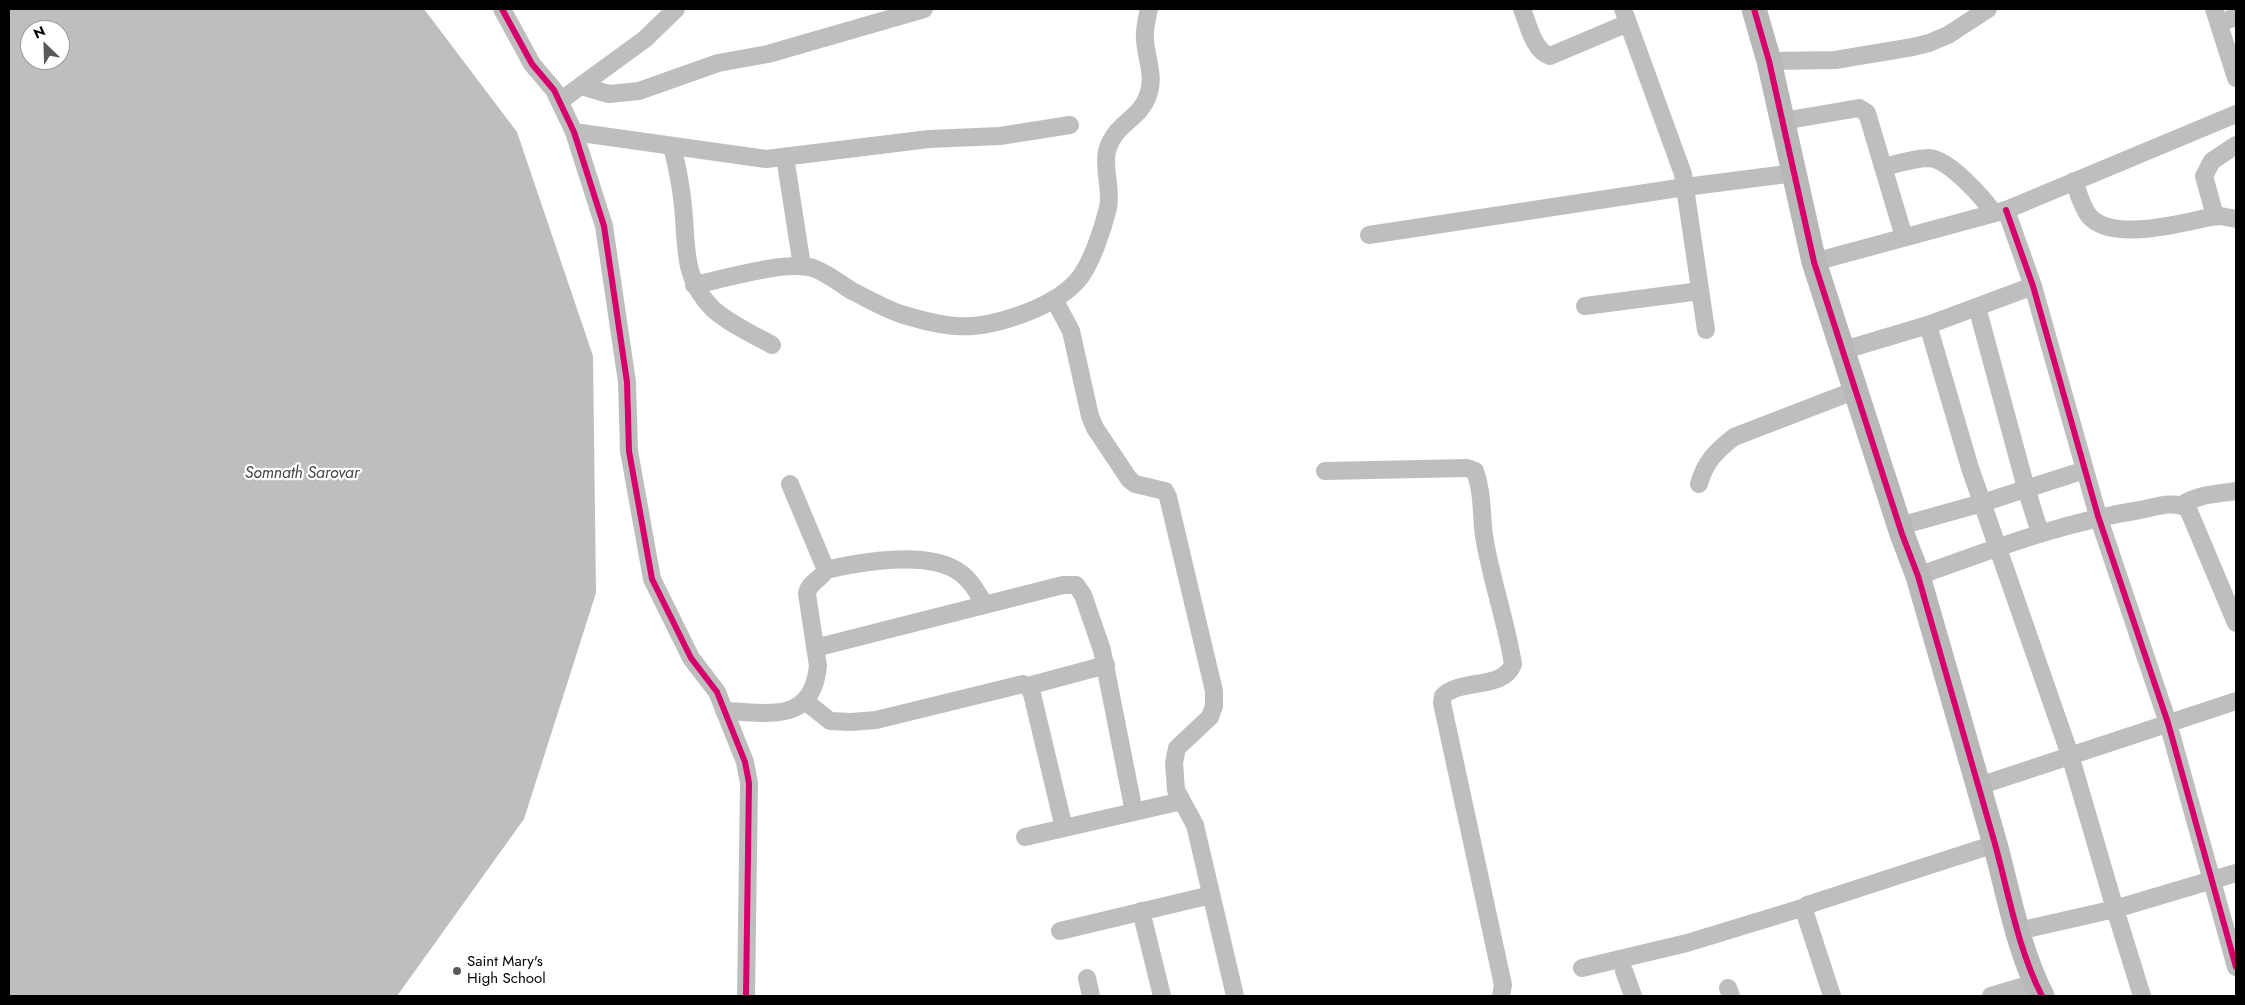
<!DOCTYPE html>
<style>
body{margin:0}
#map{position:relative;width:2245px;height:1005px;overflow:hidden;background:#fff;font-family:Jost,sans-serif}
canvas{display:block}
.frame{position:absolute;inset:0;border:10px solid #000;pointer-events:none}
.north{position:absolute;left:20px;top:20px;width:50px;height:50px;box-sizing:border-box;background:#fff;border:1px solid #999;border-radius:50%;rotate:336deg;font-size:14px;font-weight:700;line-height:20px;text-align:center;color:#000}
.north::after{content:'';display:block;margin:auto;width:18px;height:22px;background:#595959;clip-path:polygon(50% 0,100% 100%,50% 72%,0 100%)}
</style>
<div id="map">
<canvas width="2245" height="1005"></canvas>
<div class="frame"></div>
<div class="north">N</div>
</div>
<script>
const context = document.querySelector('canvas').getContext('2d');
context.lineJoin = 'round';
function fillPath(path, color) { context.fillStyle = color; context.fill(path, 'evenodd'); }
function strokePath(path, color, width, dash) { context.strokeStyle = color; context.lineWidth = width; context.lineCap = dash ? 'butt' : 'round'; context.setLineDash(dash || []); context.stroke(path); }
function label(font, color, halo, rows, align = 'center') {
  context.font = font + ' Jost,sans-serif'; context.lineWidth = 4.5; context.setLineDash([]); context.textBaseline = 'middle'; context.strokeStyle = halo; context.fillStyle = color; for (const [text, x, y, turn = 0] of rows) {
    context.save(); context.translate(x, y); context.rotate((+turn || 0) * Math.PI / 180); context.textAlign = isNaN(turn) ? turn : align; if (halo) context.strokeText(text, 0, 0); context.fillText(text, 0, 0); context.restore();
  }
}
fillPath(new Path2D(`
 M 9,9 L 424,9 L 517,132 L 593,356 L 596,593 L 524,819 L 397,996 L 9,996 ZM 30,30 L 60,30 L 60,60 L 30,60 Z`), '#bebebe');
strokePath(new Path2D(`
 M 502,9 L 532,64 L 554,90 L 574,132 L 604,226 L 627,382 L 629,451 L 652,579 L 691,658 L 717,692 L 745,762 L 749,783 L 746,996
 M 1522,9 C 1528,23 1533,51 1550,56 L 1628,23
 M 1623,9 L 1683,174 L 1706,330
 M 2214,9 L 2236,78
 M 2219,23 L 2236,17
 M 1769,61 L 1835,60 L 1913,47 L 1929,43 L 1948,35 L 1988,9
 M 581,86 L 609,94 L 639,91 L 718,63 L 768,54 L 924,9
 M 560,101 L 645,39 L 676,9
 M 1783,121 L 1859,108 L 1867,113 L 1904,237
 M 574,132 L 766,159 L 929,139 L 1000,136 L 1070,125
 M 672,146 C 677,166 681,185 683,206 C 687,245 682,279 713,309 C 730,324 752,334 772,345
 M 785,157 L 802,266
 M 1883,167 C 1897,164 1915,158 1929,158 C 1949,159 1983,198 1994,213
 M 2074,181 C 2078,192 2082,208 2090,217 C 2114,242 2181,223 2211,217 L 2221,216 L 2236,219
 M 2006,210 L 2033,286 L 2098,516 L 2168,723 L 2236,967
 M 2215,216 L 2204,176 L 2212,161 L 2236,145
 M 1369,235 L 1685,187 L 1795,173
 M 1814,262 L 2006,210 L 2236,114
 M 694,285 C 724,279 785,260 813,268 C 827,273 839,283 852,291 C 868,299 887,310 904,315 C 921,320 938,325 956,326 C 991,329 1053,308 1077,281 C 1091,266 1103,228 1108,208 C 1112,190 1103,169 1107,151 C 1115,123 1138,120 1147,98 C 1156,77 1146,60 1145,39 C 1144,29 1147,18 1149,9
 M 1054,299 L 1071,331 L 1090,416 L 1095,428 L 1129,479 L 1135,484 L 1165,491 L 1168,497 L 1214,691 L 1214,706 L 1210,717 L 1177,748 L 1174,763 L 1176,790 L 1195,825 L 1235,996
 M 1585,306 L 1700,291
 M 1977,307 L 2026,488 L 2040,533
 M 1928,325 L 1970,468 L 2070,755 L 2115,909 L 2142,996
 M 1844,350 L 1928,325 L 2033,286
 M 1325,471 L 1467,468 L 1475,471 C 1483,493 1481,514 1484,536 C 1491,579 1506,621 1513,664 C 1504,690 1461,678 1443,696 L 1442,703 L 1503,985 L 1501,996
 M 1699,484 C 1705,462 1716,451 1734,437 L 1856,390
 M 2182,505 C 2198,494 2218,494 2236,491
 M 1900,526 L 1982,503 L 2085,470
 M 826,570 C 861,562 924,551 956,570 C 970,578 977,592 985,605
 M 1918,576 C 1991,550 2063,522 2140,510 C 2156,507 2174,500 2188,509 L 2236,623
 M 815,648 L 1063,585 L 1076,585 L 1083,595 L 1102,650 L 1134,812
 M 1028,686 L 1106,665
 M 805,701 L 830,721 L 851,722 L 876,720 L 1023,684 L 1028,686 L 1032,694 L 1064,828
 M 724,711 C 768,712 812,725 818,666 L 807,594 C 808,583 821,579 826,570 L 790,484
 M 1979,786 L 2236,701
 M 1025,837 L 1182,801
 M 1141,911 L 1162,996
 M 1060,931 L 1211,895
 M 2018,931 L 2115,909 L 2236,873
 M 1582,968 L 1687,943 L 1805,907
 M 1624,971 L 1633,996
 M 1087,978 L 1091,996
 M 1728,988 L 1731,996
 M 1832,996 L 1804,910 L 1807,905 L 1995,844
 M 1991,996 L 2035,983`), '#bebebe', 18);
strokePath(new Path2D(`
 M 1754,9 L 1769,61 L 1814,262 L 1902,534 L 1918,576 C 1944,665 1970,754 1995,844 C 2009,895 2018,949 2042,996`), '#b8b8b8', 25);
strokePath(new Path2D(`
 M 502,9 L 532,64 L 554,90 L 574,132 L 604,226 L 627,382 L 629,451 L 652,579 L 691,658 L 717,692 L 745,762 L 749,783 L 746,996
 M 1754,9 L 1769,61 L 1814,262 L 1902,534 L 1918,576 C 1944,665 1970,754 1995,844 C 2009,895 2018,949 2042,996
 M 2006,210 L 2033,286 L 2098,516 L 2168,723 L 2236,967`), '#d6006c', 6);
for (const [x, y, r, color] of [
 [457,971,5,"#595959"]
]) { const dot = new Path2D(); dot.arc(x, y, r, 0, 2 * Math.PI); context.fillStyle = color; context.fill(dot); strokePath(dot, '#fff', 2); }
label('15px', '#000', '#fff', [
 ["Saint Mary's",467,962],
 ["High School",467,979]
], 'left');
label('italic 16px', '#434343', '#fff', [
 ["Somnath Sarovar",302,474]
]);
</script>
